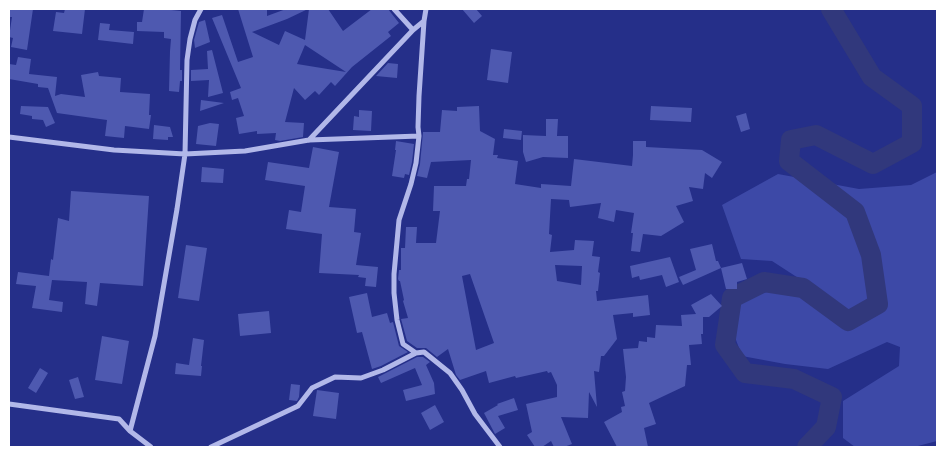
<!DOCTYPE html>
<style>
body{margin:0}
#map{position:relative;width:946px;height:456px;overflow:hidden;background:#252f89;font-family:"Titillium Web",sans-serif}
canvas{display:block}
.frame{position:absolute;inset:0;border:10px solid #fff;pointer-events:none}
</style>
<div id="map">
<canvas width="946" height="456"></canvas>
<div class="frame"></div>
</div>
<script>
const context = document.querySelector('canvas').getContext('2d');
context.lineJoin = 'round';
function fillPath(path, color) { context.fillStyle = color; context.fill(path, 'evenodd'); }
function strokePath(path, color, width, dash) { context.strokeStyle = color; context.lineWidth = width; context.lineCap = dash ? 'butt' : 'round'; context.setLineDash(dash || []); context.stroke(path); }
fillPath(new Path2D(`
 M 937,172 L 937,441 L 914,447 L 855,447 L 843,438 L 843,401 L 899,366 L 900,347 L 887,342 L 828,369 L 785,364 L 742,356 L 733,332 L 737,308 L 748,297 L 775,290 L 798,291 L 835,318 L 840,305 L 772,261 L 741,259 L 722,205 L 778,174 L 859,189 L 911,185 Z`), '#3d49a7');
strokePath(new Path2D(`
 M 807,447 L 826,427 L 832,397 L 794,379 L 745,373 L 725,345 L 732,298 L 764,282 L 803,288 L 848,321 L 878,304 L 871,255 L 855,212 L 789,161 L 791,140 L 816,135 L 873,164 L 912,143 L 912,106 L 872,77 L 831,9`), '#31387c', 20);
fillPath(new Path2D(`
 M 9,9 L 33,9 L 27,50 L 11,47 L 13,38 L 9,37 L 12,17 L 9,17 Z
 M 65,9 L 85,9 L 82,34 L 53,31 L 56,12 L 64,13 Z
 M 144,9 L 162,9 L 181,11 L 180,70 L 182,70 L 182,81 L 180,81 L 179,92 L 169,91 L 170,51 L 171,39 L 164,38 L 164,32 L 137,31 L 137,22 L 142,22 Z
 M 238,9 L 267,9 L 267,16 L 286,9 L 308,9 L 287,19 L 252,32 L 279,45 L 285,31 L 305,40 L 309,9 L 328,9 L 343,31 L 372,9 L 388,9 L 399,23 L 388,32 L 391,36 L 352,67 L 335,86 L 331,82 L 319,95 L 315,91 L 305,100 L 294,88 L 285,122 L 304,123 L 303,137 L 280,141 L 275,140 L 276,133 L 257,134 L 257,131 L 239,134 L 236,118 L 244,116 L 238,98 L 232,100 L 230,92 L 241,88 L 212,18 L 222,15 L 238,62 L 253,57 ZM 305,45 L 346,72 L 297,64 Z
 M 462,9 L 476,9 L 482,16 L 474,23 Z
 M 205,20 L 210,42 L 195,48 L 194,40 L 199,22 Z
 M 100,23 L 110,24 L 109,30 L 134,32 L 133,44 L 98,40 Z
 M 491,49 L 512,52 L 508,83 L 487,80 Z
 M 212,50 L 223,93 L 208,97 L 209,80 L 191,81 L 191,70 L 208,69 L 207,51 Z
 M 18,57 L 31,59 L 29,74 L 57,77 L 55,96 L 61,94 L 85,97 L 81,75 L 98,72 L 99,76 L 121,78 L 120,92 L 150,94 L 149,115 L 151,115 L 149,129 L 125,126 L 124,138 L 105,136 L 107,120 L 57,113 L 48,88 L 38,87 L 38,84 L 9,79 L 9,64 L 16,65 Z
 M 388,63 L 398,64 L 397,78 L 376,76 Z
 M 201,100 L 224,103 L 200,111 Z
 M 21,106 L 48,107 L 55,123 L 46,127 L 43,120 L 32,119 L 32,116 L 20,114 Z
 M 479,106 L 480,131 L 495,139 L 493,155 L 498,155 L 497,158 L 518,161 L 515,184 L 541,188 L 541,184 L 571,186 L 574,159 L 632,166 L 633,155 L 633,141 L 646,141 L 646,147 L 702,150 L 722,162 L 712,178 L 705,173 L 703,189 L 689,187 L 693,201 L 676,206 L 684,222 L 661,236 L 643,234 L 640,252 L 631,251 L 633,233 L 631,233 L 634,213 L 616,210 L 614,222 L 598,218 L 601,203 L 570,207 L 569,200 L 551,199 L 549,234 L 552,235 L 550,252 L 574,250 L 575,240 L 594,241 L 592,256 L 600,257 L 598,272 L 600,273 L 598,291 L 596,291 L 597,301 L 648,295 L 650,315 L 633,317 L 633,313 L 613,315 L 617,339 L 604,356 L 601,356 L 599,372 L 594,371 L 597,407 L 589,392 L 588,418 L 561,417 L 572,444 L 564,447 L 554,447 L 551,441 L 542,447 L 535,447 L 527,435 L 532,432 L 526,404 L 557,397 L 557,385 L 551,372 L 548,373 L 547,371 L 516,378 L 515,376 L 489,383 L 486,371 L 460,380 L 456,375 L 448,349 L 437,357 L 426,348 L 417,348 L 407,341 L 401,319 L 408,318 L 403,301 L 404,300 L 400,281 L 399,281 L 398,279 L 399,270 L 401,270 L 401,248 L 405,248 L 406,227 L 417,227 L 416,243 L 436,243 L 440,211 L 433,211 L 434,186 L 466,186 L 467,179 L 469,179 L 471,160 L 431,162 L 427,178 L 417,176 L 420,164 L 423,132 L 440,132 L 442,110 L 457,111 L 457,107 ZM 555,265 L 582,266 L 581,285 L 557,281 ZM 470,274 L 494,343 L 476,350 L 462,276 Z
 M 651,106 L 692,108 L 691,122 L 650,120 Z
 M 359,110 L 372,111 L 371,131 L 353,130 L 354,116 L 359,117 Z
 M 746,113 L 750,129 L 741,132 L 736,116 Z
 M 546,119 L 558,119 L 557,136 L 568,136 L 568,158 L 543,157 L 526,162 L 523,152 L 523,135 L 546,136 Z
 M 210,123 L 219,124 L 216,146 L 196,144 L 198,126 Z
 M 154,125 L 170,127 L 173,137 L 168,137 L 168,140 L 153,139 Z
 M 504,129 L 522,131 L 521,140 L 503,138 Z
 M 396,141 L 414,144 L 412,162 L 409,175 L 405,174 L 404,178 L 392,176 L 396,150 L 395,150 Z
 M 313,147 L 339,152 L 329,207 L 356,209 L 354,232 L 361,233 L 356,265 L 378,267 L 376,287 L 365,286 L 366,278 L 358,277 L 359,275 L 319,273 L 322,234 L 286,229 L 289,210 L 301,212 L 305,186 L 265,180 L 268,162 L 309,168 Z
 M 202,167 L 224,169 L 223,183 L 201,182 Z
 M 71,191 L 149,196 L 143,286 L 100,283 L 97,306 L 85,304 L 87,282 L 52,280 L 49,300 L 63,302 L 62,312 L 32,308 L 36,286 L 16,284 L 18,272 L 49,276 L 51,259 L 53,260 L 58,218 L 69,221 Z
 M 712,244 L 716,261 L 718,261 L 721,268 L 683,285 L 679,277 L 696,270 L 690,249 Z
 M 186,245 L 207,248 L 199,301 L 178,298 Z
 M 670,257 L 679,282 L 666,287 L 662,275 L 640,280 L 639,276 L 632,278 L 630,266 Z
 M 742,263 L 747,279 L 737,282 L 737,289 L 726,289 L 721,268 Z
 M 367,293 L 372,317 L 387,313 L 390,323 L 393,322 L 399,346 L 408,352 L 381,366 L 372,369 L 362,332 L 357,333 L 349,297 Z
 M 711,294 L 722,306 L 709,317 L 703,317 L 703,334 L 701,334 L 702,344 L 689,345 L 691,365 L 687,365 L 685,386 L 649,403 L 656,424 L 644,428 L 648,447 L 617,447 L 604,422 L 622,412 L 621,407 L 625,406 L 622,392 L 625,391 L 626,377 L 623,349 L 638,348 L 639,341 L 647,342 L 647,337 L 655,338 L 656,325 L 682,326 L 681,315 L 696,314 L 691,305 Z
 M 269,311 L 271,333 L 240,336 L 238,314 Z
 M 102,336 L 129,341 L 122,384 L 95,380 Z
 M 193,338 L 204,340 L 201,366 L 202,366 L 201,376 L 175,374 L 176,363 L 189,365 Z
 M 417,357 L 423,357 L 430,362 L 426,365 L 434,383 L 435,394 L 406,401 L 403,390 L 422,385 L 415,368 L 381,383 L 378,377 Z
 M 40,368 L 48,373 L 36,393 L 28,388 Z
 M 78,377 L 84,397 L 75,399 L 69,380 Z
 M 291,384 L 300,385 L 299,397 L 297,401 L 289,400 Z
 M 317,390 L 339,393 L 336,419 L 313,416 Z
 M 514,398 L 518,410 L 498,416 L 505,428 L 495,434 L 484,413 L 498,405 L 497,404 Z
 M 435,405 L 444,422 L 430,430 L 421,413 Z`), '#4e59b0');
strokePath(new Path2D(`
 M 394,9 L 413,30
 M 426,9 L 424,21 L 419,96 L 418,127 L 419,136 L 416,163 L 411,184 L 399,220 L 394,274 L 394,293 L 397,320 L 403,344 L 416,353 L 424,352 L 450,373 L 462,390 L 475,414 L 500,447
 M 9,137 L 114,150 L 185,154 L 245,151 L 309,140 L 419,136
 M 309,140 L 413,30 L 424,21
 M 9,404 L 119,419 L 130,431 L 151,447
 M 130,431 L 155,336 L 177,209 L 185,154 L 187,60 L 190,39 L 195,20 L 201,9
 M 211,447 L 298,406 L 312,388 L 335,377 L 361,378 L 383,370 L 416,353`), '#b2b8e9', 5);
</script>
